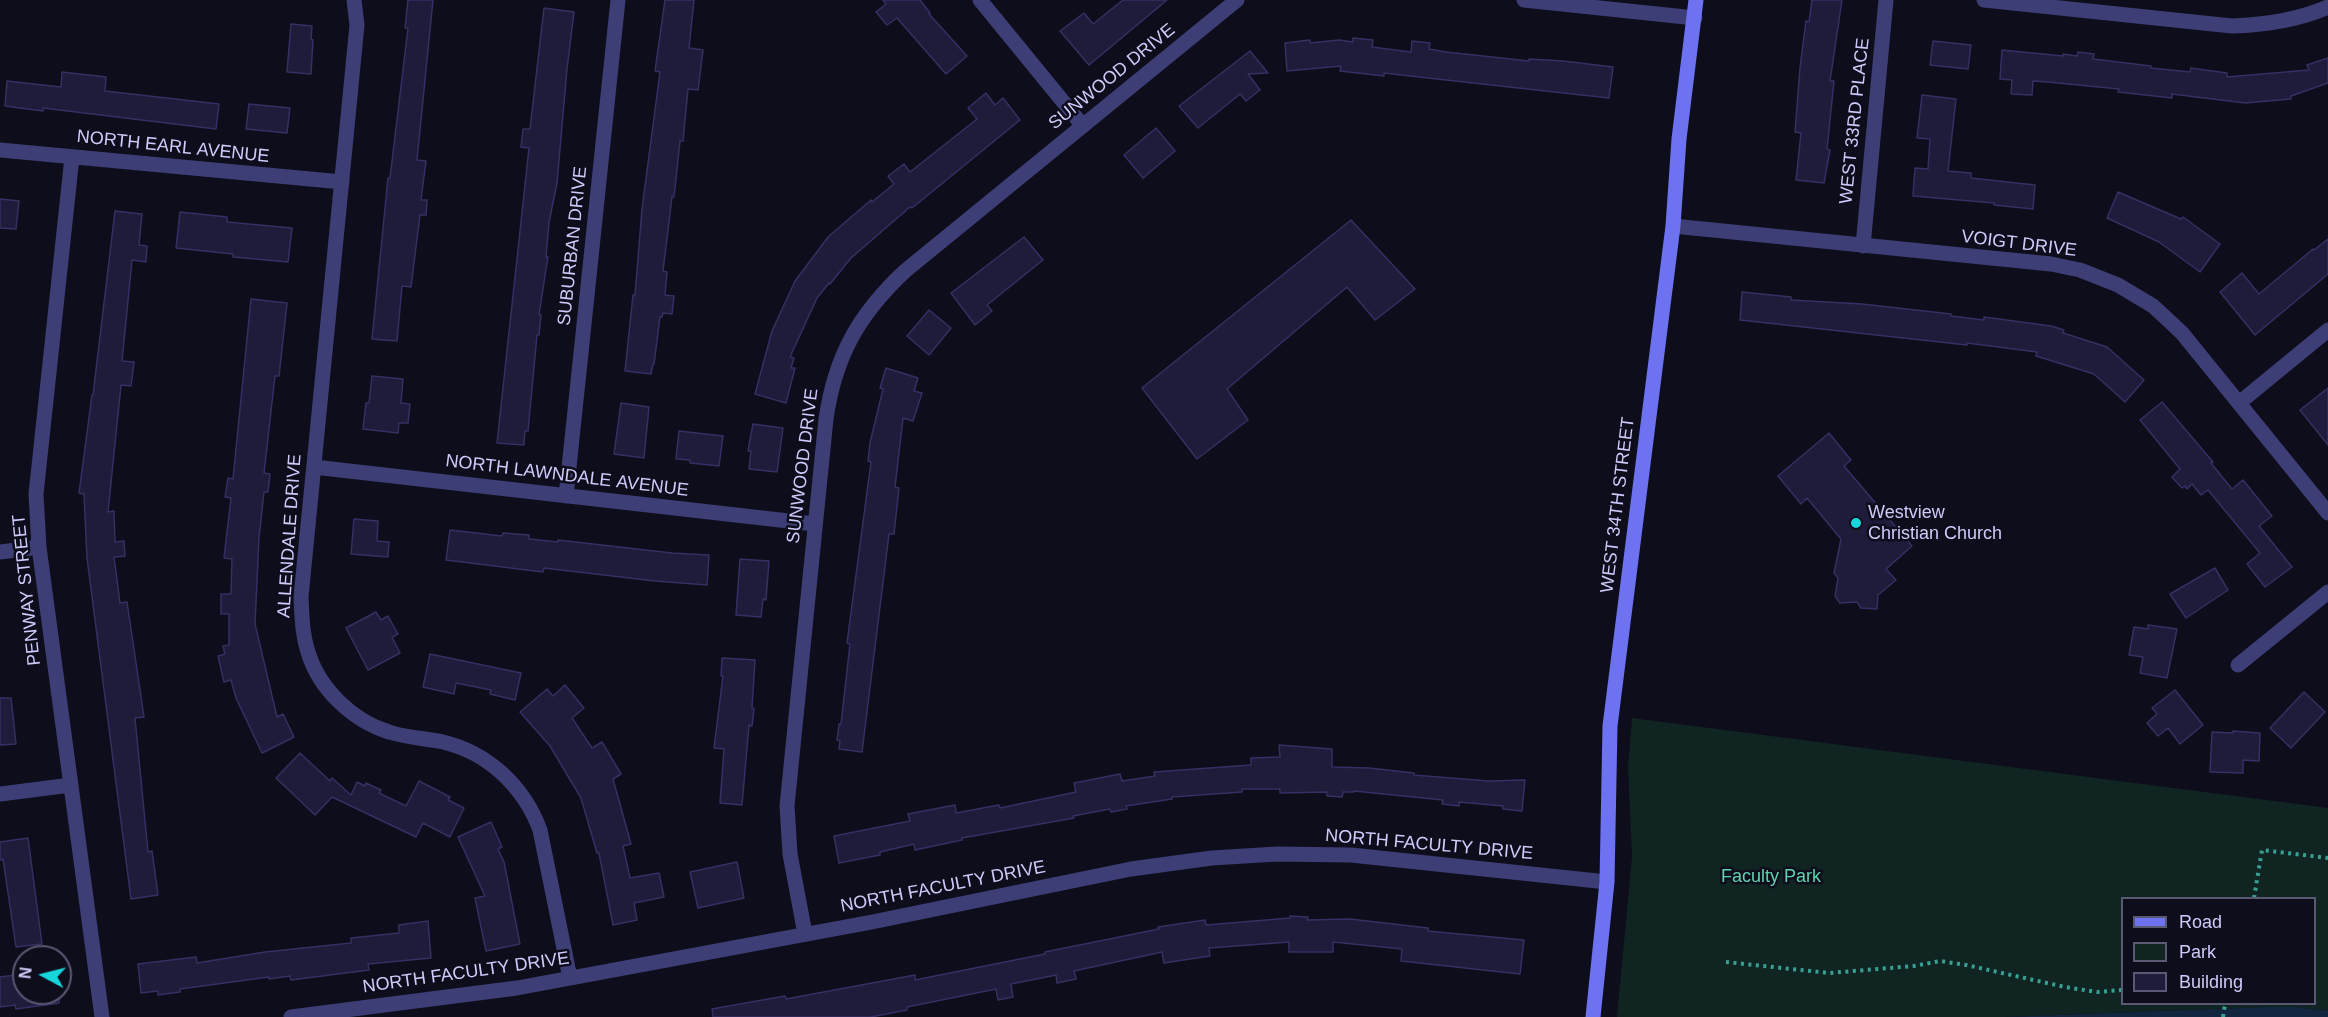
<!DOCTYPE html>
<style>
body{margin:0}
#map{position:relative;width:2328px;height:1017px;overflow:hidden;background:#0e0d1b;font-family:Helvetica,sans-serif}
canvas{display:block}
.legend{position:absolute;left:2121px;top:897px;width:195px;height:108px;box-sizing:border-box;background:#0e0d1b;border:2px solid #5a5974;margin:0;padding:8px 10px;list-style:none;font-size:18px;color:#cdcbfa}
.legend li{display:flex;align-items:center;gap:12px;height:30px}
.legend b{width:30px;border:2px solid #5a5974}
.north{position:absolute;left:12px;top:945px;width:60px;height:60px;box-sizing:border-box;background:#0e0d1b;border:2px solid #5a5974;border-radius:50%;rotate:277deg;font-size:16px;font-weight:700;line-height:24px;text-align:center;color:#cdcbfa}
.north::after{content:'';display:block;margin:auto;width:21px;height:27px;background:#16d6db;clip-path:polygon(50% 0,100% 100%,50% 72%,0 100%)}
</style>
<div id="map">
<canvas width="2328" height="1017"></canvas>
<ul class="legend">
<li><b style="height:8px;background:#6c72f0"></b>Road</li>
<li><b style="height:16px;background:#102422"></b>Park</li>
<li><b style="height:16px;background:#1f1b3a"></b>Building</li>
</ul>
<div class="north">N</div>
</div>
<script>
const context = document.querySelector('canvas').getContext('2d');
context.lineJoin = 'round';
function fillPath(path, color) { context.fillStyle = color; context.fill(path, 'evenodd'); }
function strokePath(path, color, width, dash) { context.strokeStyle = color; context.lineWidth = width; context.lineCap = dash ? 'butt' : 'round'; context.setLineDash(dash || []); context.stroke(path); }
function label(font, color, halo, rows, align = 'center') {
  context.font = font + ' Helvetica,sans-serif'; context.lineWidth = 5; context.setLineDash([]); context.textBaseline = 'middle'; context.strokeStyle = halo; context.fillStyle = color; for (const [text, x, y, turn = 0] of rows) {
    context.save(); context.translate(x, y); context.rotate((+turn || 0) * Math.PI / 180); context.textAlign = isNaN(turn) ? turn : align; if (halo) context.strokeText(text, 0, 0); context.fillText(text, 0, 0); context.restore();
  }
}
fillPath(new Path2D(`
 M 1632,718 L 2328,808 L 2328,1011 L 2296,1007 L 2267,1007 L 2006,1017 L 1617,1017 L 1632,857 L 1628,767 ZM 2122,898 L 2314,898 L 2314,1004 L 2122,1004 Z`), '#102422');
fillPath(new Path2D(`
 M 2267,1007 L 2296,1007 L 2328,1011 L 2328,1017 L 2006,1017 Z`), '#12273f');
const building = new Path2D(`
 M 408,0 L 433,0 L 417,160 L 426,161 L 421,200 L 427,200 L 426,215 L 420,215 L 411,287 L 402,286 L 397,341 L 372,339 L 388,178 L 390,178 L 408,28 L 405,28 Z
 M 665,0 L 694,0 L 689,48 L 703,50 L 698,90 L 688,89 L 683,141 L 680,141 L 674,197 L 672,197 L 663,271 L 667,272 L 665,295 L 674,296 L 672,314 L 663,313 L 662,317 L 660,317 L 654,364 L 653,364 L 651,374 L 625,371 L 633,295 L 635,295 L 642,209 L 660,72 L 655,71 Z
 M 883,0 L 920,0 L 930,13 L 929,14 L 967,56 L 946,74 L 897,18 L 887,25 L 876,12 L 886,4 Z
 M 1123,0 L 1167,0 L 1089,65 L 1060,31 L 1084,13 L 1093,24 Z
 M 1812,0 L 1842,0 L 1830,81 L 1834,81 L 1827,149 L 1830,150 L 1824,183 L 1796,180 L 1801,133 L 1795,132 L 1800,68 L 1806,21 L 1809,22 Z
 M 544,8 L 574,12 L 567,69 L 557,183 L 549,222 L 546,257 L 548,257 L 539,314 L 541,315 L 539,335 L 537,335 L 528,431 L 525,431 L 524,445 L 497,443 L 529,148 L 521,147 L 523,129 L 530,129 Z
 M 291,24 L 312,26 L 311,39 L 313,40 L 311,74 L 287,72 Z
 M 1353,38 L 1373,40 L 1372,47 L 1411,52 L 1412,41 L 1430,43 L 1429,49 L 1446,52 L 1529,61 L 1529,59 L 1563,61 L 1613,67 L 1609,98 L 1428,78 L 1384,73 L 1384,76 L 1340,71 L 1341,66 L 1287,71 L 1285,43 L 1310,40 L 1310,43 L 1339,40 L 1353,42 Z
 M 1933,41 L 1971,45 L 1968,69 L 1930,65 Z
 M 2002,50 L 2063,56 L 2063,54 L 2077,56 L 2078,52 L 2094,54 L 2093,59 L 2151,66 L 2151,68 L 2190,72 L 2191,68 L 2227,73 L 2227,77 L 2309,70 L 2307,65 L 2328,58 L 2328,83 L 2291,96 L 2291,99 L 2245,103 L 2172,94 L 2172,98 L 2118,92 L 2119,89 L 2048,82 L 2033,81 L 2032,95 L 2011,94 L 2012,80 L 2000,79 Z
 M 1250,51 L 1268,73 L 1248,74 L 1260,90 L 1246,101 L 1240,94 L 1198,128 L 1179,106 Z
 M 62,72 L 106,77 L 105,91 L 219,104 L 216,129 L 43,108 L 43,111 L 5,106 L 7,81 L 61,87 Z
 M 986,93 L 995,105 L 1003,98 L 1020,120 L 912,208 L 910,207 L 851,258 L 830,284 L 829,283 L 817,298 L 790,357 L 794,358 L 791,368 L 795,368 L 786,403 L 755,394 L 772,331 L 795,281 L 829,236 L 871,200 L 872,202 L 894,184 L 888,176 L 904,164 L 910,172 L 977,119 L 968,108 Z
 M 1922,95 L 1956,99 L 1948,171 L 1971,173 L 1971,178 L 2035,185 L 2033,209 L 1994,205 L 1994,203 L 1913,196 L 1915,168 L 1928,169 L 1930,139 L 1917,138 Z
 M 249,104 L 290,108 L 287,133 L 246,129 Z
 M 1156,128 L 1175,151 L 1143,178 L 1124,155 Z
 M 2118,192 L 2181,219 L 2183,217 L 2220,244 L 2200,272 L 2159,242 L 2107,218 Z
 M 0,199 L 19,201 L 16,229 L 0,228 Z
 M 115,211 L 142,214 L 139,245 L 147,246 L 146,262 L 132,260 L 122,361 L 134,362 L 131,386 L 121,385 L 108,512 L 114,511 L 115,542 L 124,541 L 125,556 L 114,557 L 120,603 L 127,602 L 144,717 L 135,718 L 148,852 L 152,851 L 158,895 L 131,899 L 87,558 L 84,494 L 79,493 L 92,395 L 93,395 Z
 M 180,212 L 227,217 L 227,222 L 292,228 L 288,262 L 233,257 L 233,254 L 176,248 Z
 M 1351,220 L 1415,289 L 1375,320 L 1347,287 L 1227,389 L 1248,420 L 1197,459 L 1142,388 Z
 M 1024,237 L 1043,260 L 987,305 L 992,311 L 975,325 L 951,293 Z
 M 2328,239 L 2328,274 L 2255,335 L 2220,292 L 2242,273 L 2259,294 L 2313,249 L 2314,250 Z
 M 1742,292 L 1791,297 L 1791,300 L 1862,304 L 1951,314 L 1951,316 L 1984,320 L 1984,317 L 2051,326 L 2064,330 L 2063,333 L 2107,347 L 2144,380 L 2125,402 L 2094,374 L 2036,356 L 2037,352 L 1967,343 L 1967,345 L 1740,320 Z
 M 251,299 L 287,303 L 279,376 L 275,376 L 264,473 L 270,474 L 268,492 L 264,492 L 259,538 L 255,624 L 277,717 L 283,714 L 294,737 L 262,753 L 236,698 L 231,680 L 224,682 L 218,656 L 225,654 L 223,646 L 229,645 L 229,614 L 221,614 L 221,594 L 231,594 L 232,559 L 224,558 L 231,498 L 225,497 L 228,478 L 233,479 Z
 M 929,310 L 951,328 L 929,355 L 907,336 Z
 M 886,368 L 918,378 L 914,391 L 922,393 L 913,421 L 903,418 L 895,487 L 899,488 L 894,534 L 889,534 L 862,752 L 839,749 L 840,741 L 837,740 L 839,724 L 841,724 L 850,644 L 847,643 L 871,462 L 868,461 L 870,443 L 883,389 L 880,388 Z
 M 372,376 L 403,379 L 401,403 L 410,404 L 408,423 L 399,423 L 398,433 L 363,429 L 366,403 L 369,403 Z
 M 2328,388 L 2328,445 L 2300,410 Z
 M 2162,402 L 2213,462 L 2211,463 L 2232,489 L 2243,480 L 2272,516 L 2259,526 L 2292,567 L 2265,587 L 2247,564 L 2260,553 L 2208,490 L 2201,495 L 2192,484 L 2187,489 L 2185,486 L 2182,488 L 2172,477 L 2180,469 L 2140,420 Z
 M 621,403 L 649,407 L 644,458 L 614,454 Z
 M 753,424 L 783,428 L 777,472 L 749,469 L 751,451 L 748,451 Z
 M 679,431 L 723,436 L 719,466 L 690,463 L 690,460 L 676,459 Z
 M 1829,433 L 1851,460 L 1844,466 L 1912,546 L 1886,569 L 1896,580 L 1878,595 L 1877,609 L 1861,608 L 1857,602 L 1840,603 L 1835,596 L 1838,578 L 1834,573 L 1841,539 L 1807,498 L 1801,504 L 1778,476 Z
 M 354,519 L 378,521 L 377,541 L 389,542 L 388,557 L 351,554 Z
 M 450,530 L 502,536 L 503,533 L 529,535 L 529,539 L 558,542 L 558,540 L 672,553 L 709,555 L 707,585 L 655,581 L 544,568 L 543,572 L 446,560 Z
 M 740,559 L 769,561 L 766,600 L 763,599 L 761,617 L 736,615 Z
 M 2215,568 L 2228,590 L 2186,618 L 2170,594 Z
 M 376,612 L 381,620 L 388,616 L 398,634 L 392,637 L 400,653 L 368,670 L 346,628 Z
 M 2148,625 L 2177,629 L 2167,678 L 2140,673 L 2143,657 L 2129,655 L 2134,627 L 2148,629 Z
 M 430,654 L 521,673 L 515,700 L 490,694 L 491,690 L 456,683 L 454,694 L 423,687 Z
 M 722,658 L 755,660 L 752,708 L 754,709 L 752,726 L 749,725 L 742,805 L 720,803 L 724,749 L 714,748 L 723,676 L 721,676 Z
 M 565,685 L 584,708 L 572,718 L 592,748 L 602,742 L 621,774 L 613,779 L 631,844 L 623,846 L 630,878 L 659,873 L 664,897 L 634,903 L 637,920 L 613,925 L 599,853 L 597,853 L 581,798 L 550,746 L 520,712 L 547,689 L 553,696 Z
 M 2175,690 L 2203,725 L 2180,744 L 2168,728 L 2158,736 L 2147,723 L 2157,714 L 2152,708 Z
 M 2304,692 L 2325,712 L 2291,748 L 2270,728 Z
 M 0,698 L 11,698 L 16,744 L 0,745 Z
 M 2233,731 L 2260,733 L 2259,761 L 2243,760 L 2243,773 L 2210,772 L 2212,732 L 2233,733 Z
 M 1279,745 L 1332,749 L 1332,767 L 1369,768 L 1414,773 L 1414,775 L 1488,781 L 1525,780 L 1522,811 L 1503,809 L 1503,806 L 1459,802 L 1459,806 L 1442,804 L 1443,800 L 1354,791 L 1354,792 L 1343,792 L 1342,797 L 1327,796 L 1327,792 L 1280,793 L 1280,789 L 1242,789 L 1242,792 L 1172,797 L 1172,799 L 1126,806 L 1127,809 L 1111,812 L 1110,809 L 1073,816 L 1074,818 L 962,838 L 962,840 L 915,850 L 914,844 L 880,852 L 880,855 L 839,863 L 834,836 L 910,821 L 908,814 L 955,805 L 956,813 L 999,805 L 1000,808 L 1076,792 L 1074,783 L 1120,774 L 1122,781 L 1155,776 L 1154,772 L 1251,765 L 1251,758 L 1280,757 Z
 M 300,753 L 330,781 L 332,778 L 351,795 L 357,782 L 365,786 L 366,783 L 381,790 L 379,793 L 406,806 L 419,781 L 450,797 L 448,800 L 464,808 L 450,837 L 423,823 L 416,837 L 332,797 L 315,815 L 276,778 Z
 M 491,822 L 502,847 L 498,849 L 504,862 L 520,944 L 486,951 L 475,898 L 485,896 L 458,837 Z
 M 28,838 L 42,944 L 16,947 L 3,859 L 0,860 L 0,842 Z
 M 737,862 L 744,898 L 698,908 L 690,872 Z
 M 1290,916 L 1308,917 L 1307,920 L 1350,919 L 1428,928 L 1428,931 L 1524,940 L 1520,974 L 1401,961 L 1402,949 L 1333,942 L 1333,952 L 1289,952 L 1289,942 L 1209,948 L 1210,956 L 1164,963 L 1162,952 L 1074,971 L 1076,979 L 1057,983 L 1056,975 L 1011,984 L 1013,997 L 998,1000 L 996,989 L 907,1007 L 907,1010 L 871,1017 L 713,1017 L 712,1009 L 785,996 L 786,999 L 915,975 L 915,980 L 1045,954 L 1045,952 L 1159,929 L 1158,927 L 1205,920 L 1206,925 L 1290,918 Z
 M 428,921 L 431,958 L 368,964 L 369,970 L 291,980 L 290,976 L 269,979 L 269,977 L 180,989 L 180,992 L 158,995 L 158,991 L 141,993 L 138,964 L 196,957 L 197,963 L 265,952 L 351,943 L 351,938 L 399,933 L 399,925 Z
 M 24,974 L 24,993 L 59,993 L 59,1003 L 16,1009 L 15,1005 L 0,1007 L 0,977 Z`);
fillPath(building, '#1f1b3a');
strokePath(building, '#362f63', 1.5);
strokePath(new Path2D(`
 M 2254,898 L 2262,850 L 2328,858
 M 1726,962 L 1829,973 L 1914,966 L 1940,961 L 1966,965 L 2065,987 L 2097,992 L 2122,990
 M 2223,1017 L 2225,1004`), '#38a193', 4, [3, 4.5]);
strokePath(new Path2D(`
 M 354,0 L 357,25 L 301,597 C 302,616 302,634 308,652 C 319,689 353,721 389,732 C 407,738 425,738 443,742 C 489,753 524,787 540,830 L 570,978
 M 980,0 L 1083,126
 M 1524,0 L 1695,18
 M 1984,0 L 2232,26 C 2265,25 2298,20 2328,7
 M 0,150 L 342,182
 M 72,157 L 36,494 L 39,547 L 102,1017
 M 1673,226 L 2051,264 L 2080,270 L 2118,285 L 2153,306 L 2166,318 L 2182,333 L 2328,513
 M 1863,246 L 1886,0
 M 2239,403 L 2328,330
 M 314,467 L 815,524
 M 566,496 L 618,0
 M 0,552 L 39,547
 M 2238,665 L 2328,592
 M 0,794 L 71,785
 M 805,934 L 790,854 L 787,806 L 826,419 C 835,356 859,314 905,271 L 1237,0
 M 291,1017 L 517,988 L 872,922 L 1131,869 L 1212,858 L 1277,854 L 1351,855 L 1607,882`), '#3c3e75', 15);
strokePath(new Path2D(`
 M 1593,1017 L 1607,882 L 1610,726 L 1673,226 L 1679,139 L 1696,0`), '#6c72f0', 15);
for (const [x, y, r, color] of [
 [1856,523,6,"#16d6db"]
]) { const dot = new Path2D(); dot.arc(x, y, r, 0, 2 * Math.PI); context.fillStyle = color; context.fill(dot); strokePath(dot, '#0e0d1b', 2); }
label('18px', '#cdcbfa', '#0e0d1b', [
 ["SUNWOOD DRIVE",1112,77,-39],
 ["WEST 33RD PLACE",1855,121,-84],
 ["NORTH EARL AVENUE",173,147,6],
 ["VOIGT DRIVE",2019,244,7],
 ["SUBURBAN DRIVE",573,246,-84],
 ["SUNWOOD DRIVE",803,466,-83],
 ["NORTH LAWNDALE AVENUE",567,476,7],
 ["WEST 34TH STREET",1618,505,-83],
 ["ALLENDALE DRIVE",290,536,-86],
 ["PENWAY STREET",27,590,-96],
 ["NORTH FACULTY DRIVE",1429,845,5],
 ["NORTH FACULTY DRIVE",943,887,-11],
 ["NORTH FACULTY DRIVE",466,973,-8]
]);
label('18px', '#cdcbfa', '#0e0d1b', [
 ["Westview",1868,513],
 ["Christian Church",1868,534]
], 'left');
label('18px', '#60d1ad', '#0e0d1b', [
 ["Faculty Park",1771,877]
]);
</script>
